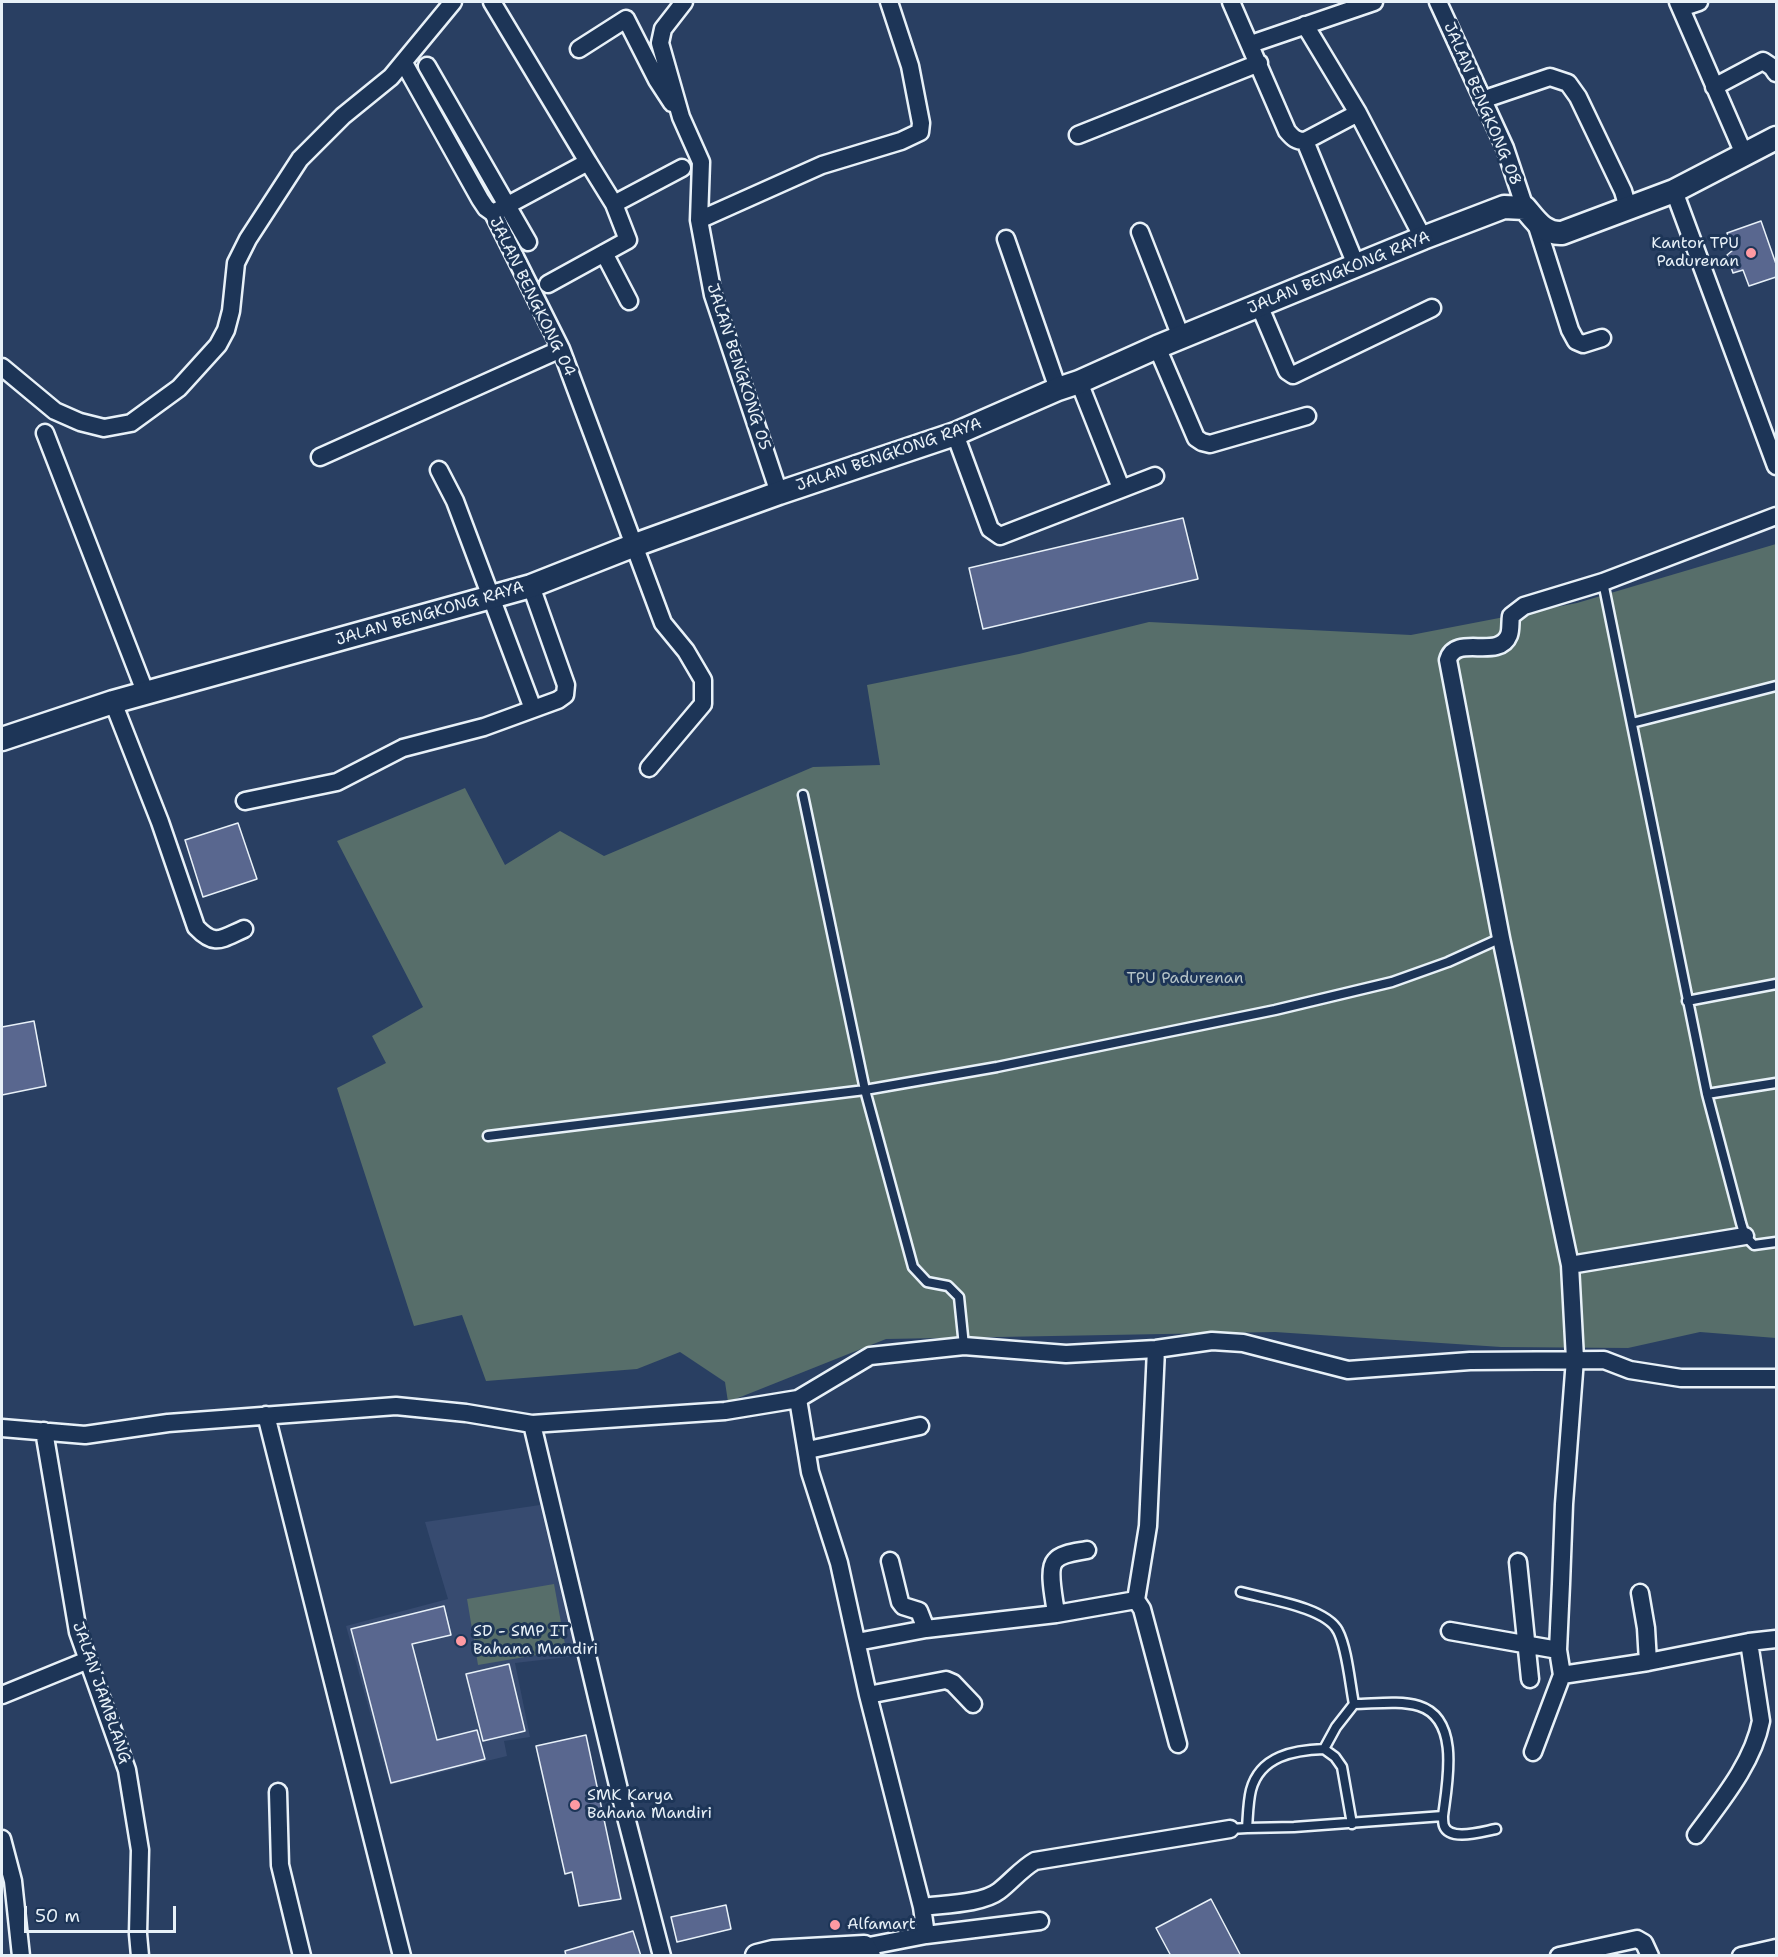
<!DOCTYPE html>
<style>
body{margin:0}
#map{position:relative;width:1778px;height:1957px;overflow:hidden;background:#293f62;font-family:"Shantell Sans",sans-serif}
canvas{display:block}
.frame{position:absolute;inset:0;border:3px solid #e8f1f8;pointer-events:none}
.scale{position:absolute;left:24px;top:1906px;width:152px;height:27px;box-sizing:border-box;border:3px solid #e8f1f8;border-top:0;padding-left:8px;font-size:18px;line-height:21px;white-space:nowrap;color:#e8f1f8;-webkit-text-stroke:4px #1d3557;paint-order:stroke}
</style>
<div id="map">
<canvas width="1778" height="1957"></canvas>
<div class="frame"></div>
<div class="scale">50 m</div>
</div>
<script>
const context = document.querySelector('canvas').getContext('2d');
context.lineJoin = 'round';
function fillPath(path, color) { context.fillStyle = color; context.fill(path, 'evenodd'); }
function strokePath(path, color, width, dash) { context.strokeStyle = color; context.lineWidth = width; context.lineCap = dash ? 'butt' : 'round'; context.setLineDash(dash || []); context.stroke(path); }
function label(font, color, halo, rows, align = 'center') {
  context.font = font + ' "Shantell Sans",sans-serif'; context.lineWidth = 6; context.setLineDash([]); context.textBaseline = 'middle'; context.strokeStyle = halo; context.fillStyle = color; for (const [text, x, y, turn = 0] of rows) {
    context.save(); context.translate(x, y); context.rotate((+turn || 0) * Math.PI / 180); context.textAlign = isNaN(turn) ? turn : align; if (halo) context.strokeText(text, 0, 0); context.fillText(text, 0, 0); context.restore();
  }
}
fillPath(new Path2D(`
 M 540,1505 L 576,1656 L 515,1663 L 530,1737 L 504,1741 L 507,1756 L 390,1785 L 346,1626 L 448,1599 L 425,1522 Z`), '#374b70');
fillPath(new Path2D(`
 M 1776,544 L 1776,1338 L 1700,1332 L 1628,1348 L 1501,1347 L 1275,1332 L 886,1339 L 728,1402 L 725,1382 L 680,1352 L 637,1369 L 486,1381 L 462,1315 L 414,1326 L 337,1088 L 386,1063 L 372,1036 L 423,1007 L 337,841 L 465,788 L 505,865 L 560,831 L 604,856 L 813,767 L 880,765 L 867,685 L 1019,654 L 1149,622 L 1411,635 L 1577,603 Z
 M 554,1584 L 566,1650 L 478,1665 L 467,1599 Z`), '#576e6a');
const building = new Path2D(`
 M 1761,221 L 1776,264 L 1776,277 L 1749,286 L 1743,270 L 1733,273 L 1727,255 L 1733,250 L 1727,233 Z
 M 1183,518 L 1198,579 L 983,629 L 969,568 Z
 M 238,823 L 257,879 L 203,897 L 185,840 Z
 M 34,1021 L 46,1086 L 2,1095 L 2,1027 Z
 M 444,1606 L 451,1635 L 412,1644 L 437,1740 L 477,1730 L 485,1759 L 391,1783 L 351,1629 Z
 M 509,1664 L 525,1731 L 483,1741 L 466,1674 Z
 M 586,1735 L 621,1899 L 579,1906 L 572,1872 L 565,1874 L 536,1746 Z
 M 1211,1899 L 1241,1956 L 1171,1956 L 1156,1928 Z
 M 726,1905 L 731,1929 L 677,1942 L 671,1917 Z
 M 633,1931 L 641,1956 L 566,1956 L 565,1951 Z`);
fillPath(building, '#59678f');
strokePath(building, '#e8f1f8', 1.5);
const lane = new Path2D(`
 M 1603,582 L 1707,1094 L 1741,1223 L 1745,1236 L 1754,1245 L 1776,1242
 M 1632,723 L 1776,686
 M 803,795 L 865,1090 L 913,1267 L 927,1282 L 948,1286 L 959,1297 L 964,1346
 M 1687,1001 L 1776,984
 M 1707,1094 L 1776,1083
 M 488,1136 L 865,1090 L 997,1067 L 1275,1010 L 1392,982 L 1448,962 L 1501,938
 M 1241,1592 C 1266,1599 1326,1607 1338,1631 C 1347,1648 1350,1684 1354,1704
 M 1324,1749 L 1335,1757 L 1342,1767 L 1352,1824
 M 1247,1828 L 1294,1827 L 1443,1816 C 1443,1819 1443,1823 1444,1826 C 1450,1842 1484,1831 1496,1829
 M 1230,1829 L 1247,1828 C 1248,1816 1248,1802 1251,1790 C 1260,1756 1294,1750 1324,1749 L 1336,1727 L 1354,1704 C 1374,1704 1399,1700 1419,1706 C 1461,1719 1447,1784 1443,1816`);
const street = new Path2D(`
 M 492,2 L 588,162
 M 684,2 L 663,29 L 660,43 L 681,117 L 701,162 L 699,220 L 713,295 L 779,493
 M 1231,2 L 1287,131 C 1293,138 1296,141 1305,141 L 1358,113 L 1423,238
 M 1438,2 L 1505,148 L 1525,208
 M 1678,2 L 1744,154
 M 1681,8 L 1699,2
 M 1305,25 L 1358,113
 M 1251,44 L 1374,2
 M 579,49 L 626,19 L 657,80 L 672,103
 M 404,63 L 480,199 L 486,208 L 493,213 L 561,349 L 663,623 L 686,651 L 703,680 L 703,704 L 649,768
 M 427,66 L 528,242
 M 1714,87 L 1763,61 L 1772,67 L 1776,73
 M 1482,100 L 1550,77 L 1568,83 L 1578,97 L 1623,191 L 1628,208
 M 1078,135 L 1259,63
 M 1305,141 L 1356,265
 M 1674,191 L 1776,466
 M 614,204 L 682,168
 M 493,213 L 588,162 L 614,204 L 628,240 L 548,284
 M 699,220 L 822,165 L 901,141 L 920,132 L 921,123 L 910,66 L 889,2
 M 1535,220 L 1570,330 L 1576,341 L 1583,344 L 1602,338
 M 1140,232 L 1181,337
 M 1006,239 L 1058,389
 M 604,253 L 629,301
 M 1259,305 L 1287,371 L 1293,375 L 1432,308
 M 1157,347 L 1196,438 L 1202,442 L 1210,444 L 1307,416
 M 2,367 L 55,411 L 80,422 L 104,428 L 131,423 L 179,388 L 218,345 L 226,330 L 231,311 L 236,263 L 248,239 L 300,159 L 343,116 L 391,77 L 453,2
 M 1079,382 L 1121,488
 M 45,433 L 146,694
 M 955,434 L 990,529 L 1000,536 L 1155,476
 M 320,457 L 561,349
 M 439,470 L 455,501 L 533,709
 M 1776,516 L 1603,582 L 1524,606 L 1511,616 C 1510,622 1511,630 1509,635 C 1499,661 1455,633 1448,660 L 1501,938 L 1570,1265 L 1575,1359 L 1564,1504 L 1561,1584 L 1558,1650 L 1562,1675 L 1648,1662 L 1749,1642 L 1776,1639
 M 113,702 L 160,822 L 196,927 C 215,947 221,939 244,929
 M 245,801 L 337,782 L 403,748 L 484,727 L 558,700 L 565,695 L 566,685 L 531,586
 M 1570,1265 L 1745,1236
 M 798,1399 L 810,1472 L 839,1563 L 868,1695 L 922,1907 L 926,1935
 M 266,1415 L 402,1956
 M 532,1424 L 621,1798 L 662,1956
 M 2,1428 L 85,1435 L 168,1423 L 396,1406 L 466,1413 L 532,1424 L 725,1411 L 798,1399 L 870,1356 L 964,1346 L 1066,1354 L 1156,1349 L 1212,1341 L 1243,1343 L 1348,1370 L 1470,1361 L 1604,1360 L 1630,1370 L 1681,1378 L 1776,1378
 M 44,1431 L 78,1632 L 127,1770 L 140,1850 L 138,1934 L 140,1956
 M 808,1450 L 920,1426
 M 890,1561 L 900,1602 L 903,1606 L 919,1611 L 926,1629
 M 1518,1562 L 1530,1679
 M 1640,1593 L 1646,1628 L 1648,1662
 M 1136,1600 L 1148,1526 L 1156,1349
 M 1056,1614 C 1055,1602 1047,1570 1055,1561 C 1061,1553 1078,1552 1087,1550
 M 1450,1631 L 1558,1650
 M 857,1642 L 926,1629 L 1056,1614 L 1136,1600 L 1142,1609 L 1178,1744
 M 2,1695 L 88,1660
 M 868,1695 L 946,1680 L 953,1683 L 973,1704
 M 1533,1752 L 1562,1675
 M 278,1792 L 280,1865 L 302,1956
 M 1696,1835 C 1721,1801 1753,1763 1761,1721 L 1749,1642
 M 2,1839 L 13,1881 L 21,1956
 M 922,1907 C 944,1904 982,1904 999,1891 C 1012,1881 1021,1869 1035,1861 L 1230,1829
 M 864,1947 L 926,1935 L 1040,1921
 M 1559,1956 L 1637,1939 L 1644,1943 L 1650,1956
 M 1741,1956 L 1776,1948`);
const secondary = new Path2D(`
 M 2,739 L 113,702 L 531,586 L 635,545 L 779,493 L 955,434 L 1058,389 L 1079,382 L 1157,347 L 1423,238 L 1504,207 L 1525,208 C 1536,221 1544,234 1562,233 L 1674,191 L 1776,138
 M 757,1956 L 773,1952 L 864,1947 L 869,1956`);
strokePath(lane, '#e8f1f8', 13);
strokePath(street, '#e8f1f8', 21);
strokePath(secondary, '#e8f1f8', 27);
strokePath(lane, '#1d3557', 8);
strokePath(street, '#1d3557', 16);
strokePath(secondary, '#1d3557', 22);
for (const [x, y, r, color] of [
 [1751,253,6,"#ff9aa2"],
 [461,1641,6,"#ff9aa2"],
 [575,1805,6,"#ff9aa2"],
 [835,1925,6,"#ff9aa2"]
]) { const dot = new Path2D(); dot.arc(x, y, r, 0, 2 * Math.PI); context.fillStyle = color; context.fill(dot); strokePath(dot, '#1d3557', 2); }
label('16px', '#e8f1f8', '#1d3557', [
 ["JALAN BENGKONG 08",1482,104,67],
 ["JALAN BENGKONG RAYA",1339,273,-22],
 ["JALAN BENGKONG 04",532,297,64],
 ["JALAN BENGKONG 05",738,367,72],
 ["JALAN BENGKONG RAYA",889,455,-19],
 ["JALAN BENGKONG RAYA",430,614,-16],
 ["JALAN JAMBLANG",101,1693,71]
]);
label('16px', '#e8f1f8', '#1d3557', [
 ["Kantor TPU",1739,244,"right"],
 ["Padurenan",1739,262,"right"],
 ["SD - SMP IT",473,1632],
 ["Bahana Mandiri",473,1650],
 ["SMK Karya",587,1796],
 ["Bahana Mandiri",587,1814],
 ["Alfamart",847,1925]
], 'left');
label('16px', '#b5c3c6', '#1d3557', [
 ["TPU Padurenan",1185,979]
]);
</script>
